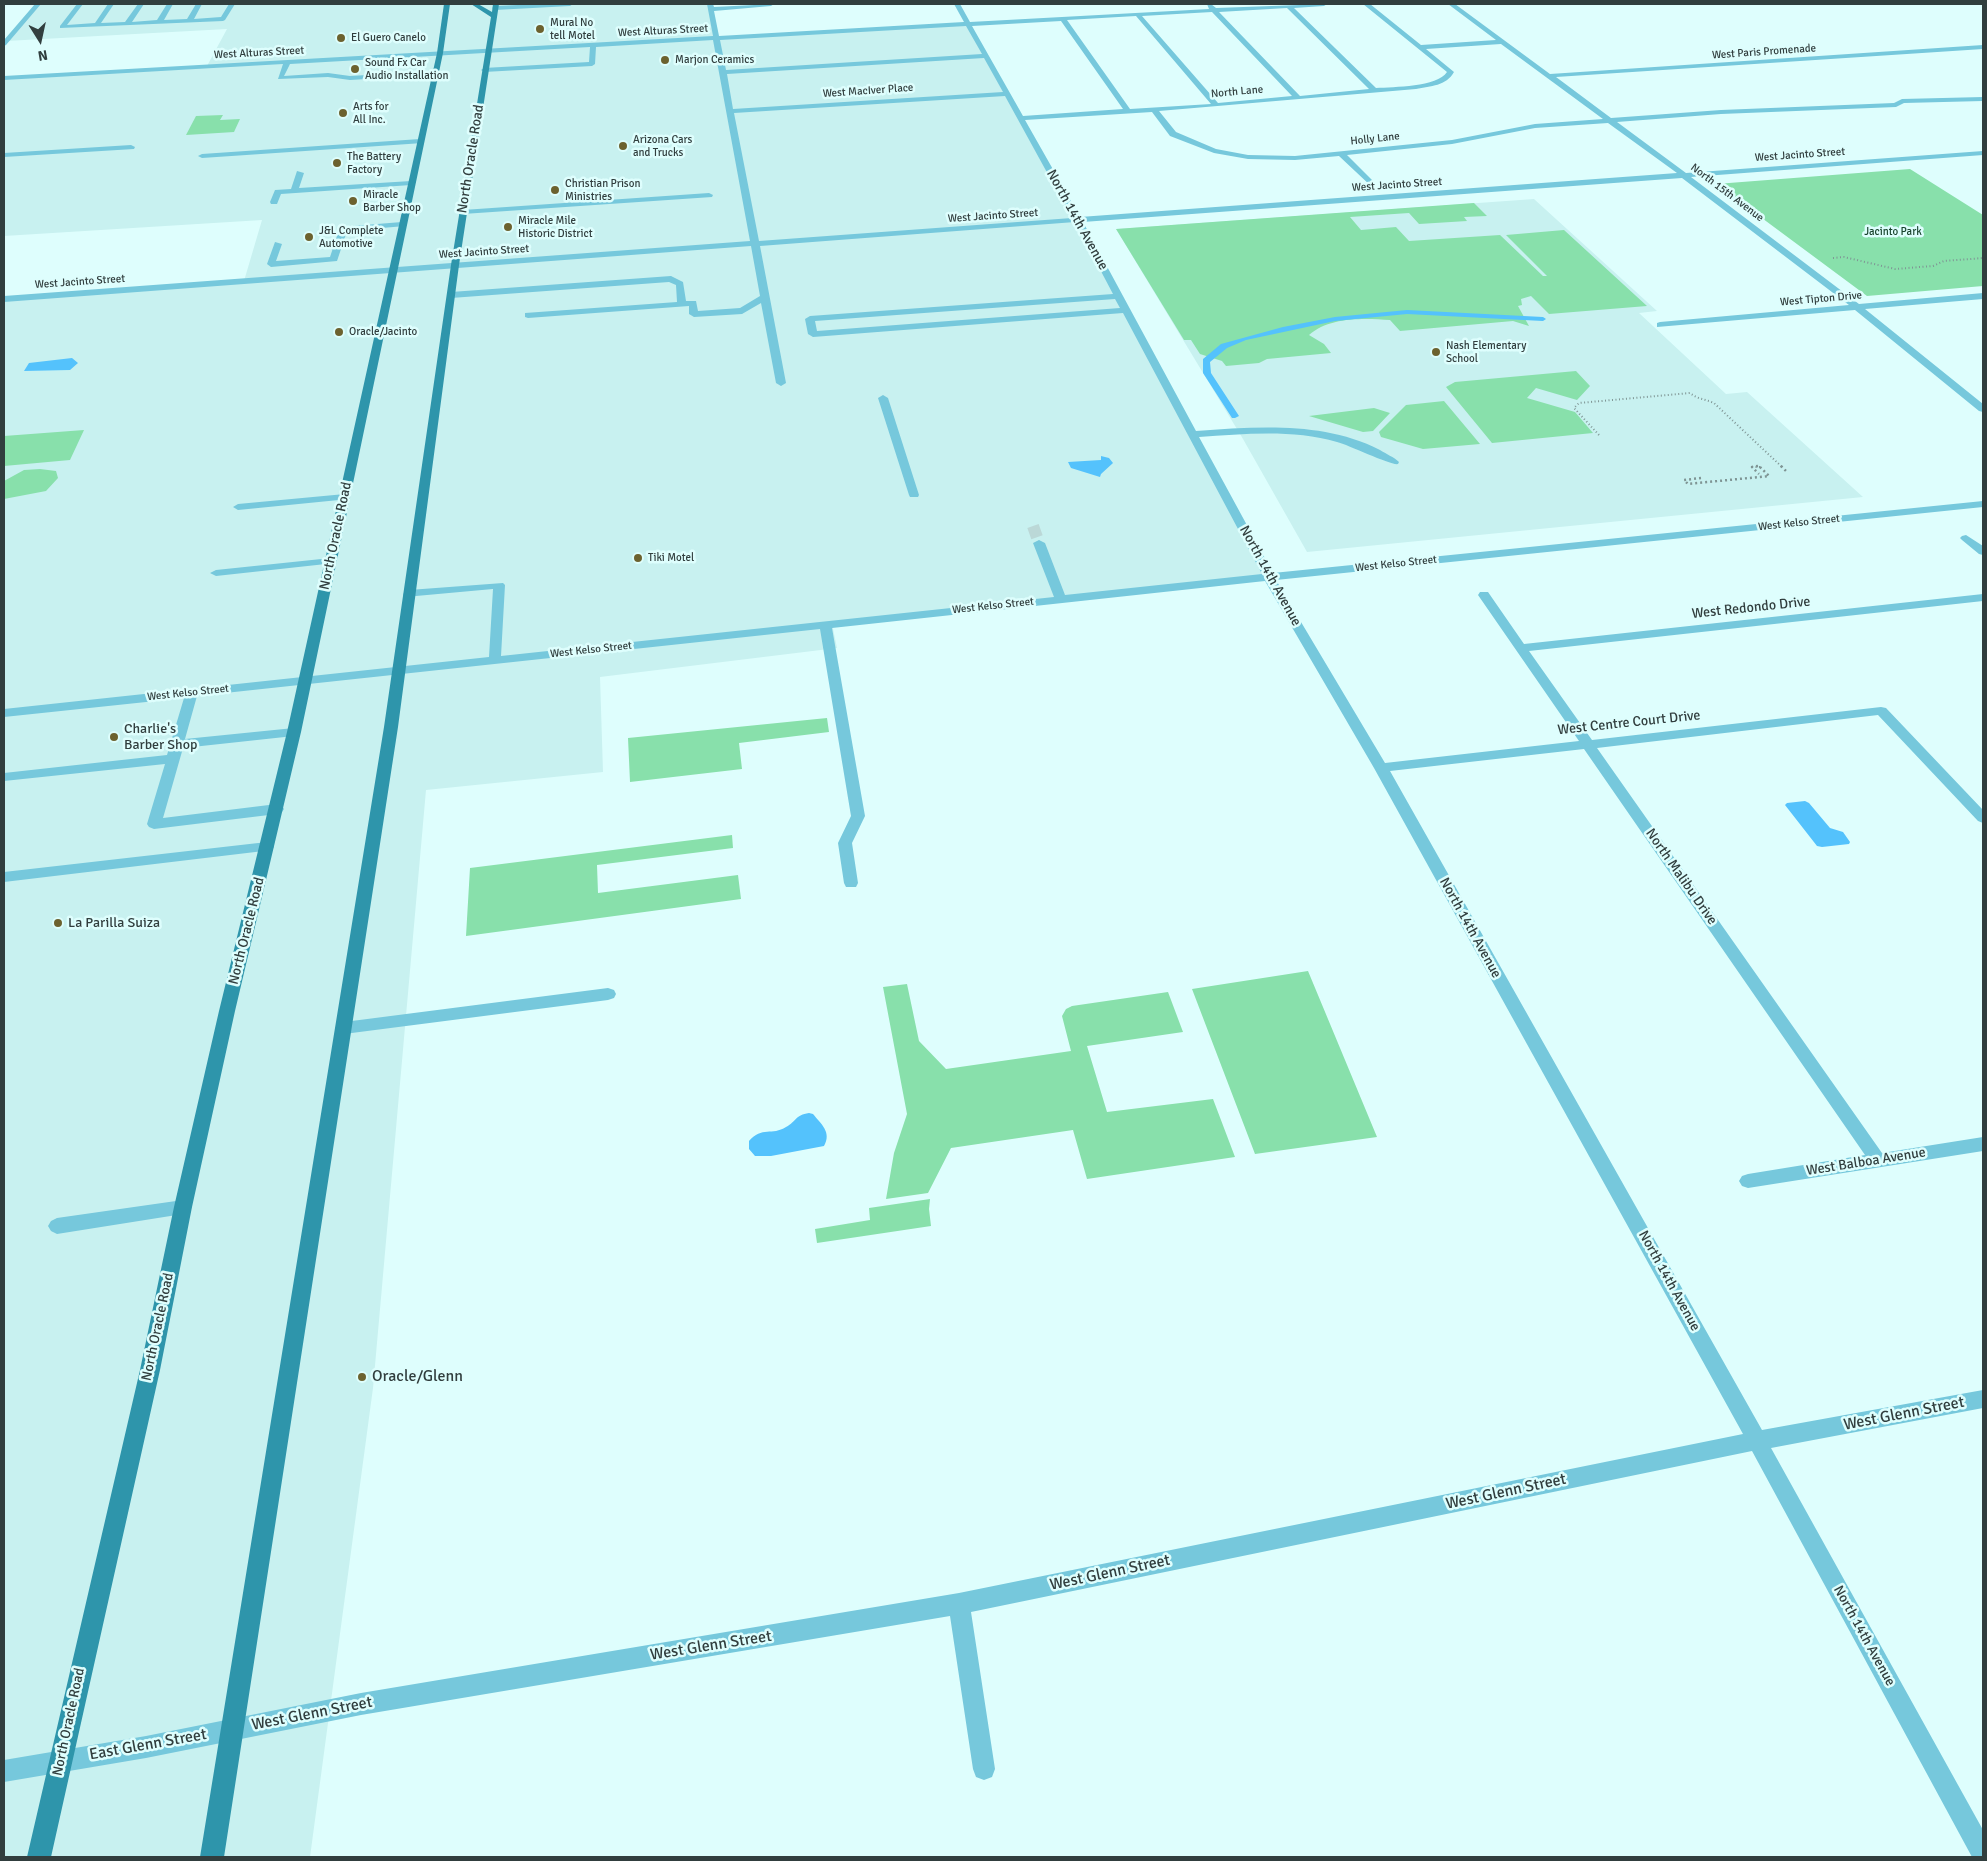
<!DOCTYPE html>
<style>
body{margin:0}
#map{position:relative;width:1987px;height:1861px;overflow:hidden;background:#defefd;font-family:Signika,sans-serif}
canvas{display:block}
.frame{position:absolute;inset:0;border:5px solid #313e3e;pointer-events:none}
.north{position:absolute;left:15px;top:15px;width:50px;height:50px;-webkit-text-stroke:4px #defefd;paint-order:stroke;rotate:170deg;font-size:14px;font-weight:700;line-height:20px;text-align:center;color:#313e3e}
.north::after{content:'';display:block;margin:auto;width:18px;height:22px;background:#313e3e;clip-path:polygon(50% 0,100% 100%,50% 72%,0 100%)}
</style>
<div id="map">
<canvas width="1987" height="1861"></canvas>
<div class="frame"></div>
<div class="north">N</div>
</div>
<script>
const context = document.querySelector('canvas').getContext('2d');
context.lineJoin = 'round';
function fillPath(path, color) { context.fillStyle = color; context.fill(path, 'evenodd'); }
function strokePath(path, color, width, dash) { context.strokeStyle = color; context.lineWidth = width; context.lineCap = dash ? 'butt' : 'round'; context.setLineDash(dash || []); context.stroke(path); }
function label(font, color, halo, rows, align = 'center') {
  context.font = font + ' Signika,sans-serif'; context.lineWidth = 5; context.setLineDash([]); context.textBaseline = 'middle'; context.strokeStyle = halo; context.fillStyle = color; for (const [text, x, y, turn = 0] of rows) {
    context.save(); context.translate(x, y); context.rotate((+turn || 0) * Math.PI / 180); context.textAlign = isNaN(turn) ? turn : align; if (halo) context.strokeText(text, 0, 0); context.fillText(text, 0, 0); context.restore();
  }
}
fillPath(new Path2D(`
 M 38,4 L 710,4 L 715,38 L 967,24 L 1269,577 L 832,624 L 837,648 L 600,677 L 603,772 L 426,790 L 373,1388 L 310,1857 L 4,1857 L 4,299 L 244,281 L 262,220 L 4,236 L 4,78 L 207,66 L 227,29 L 6,41 Z
 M 1534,199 L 1657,311 L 1639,313 L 1726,394 L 1747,392 L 1863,497 L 1307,552 L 1243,439 L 1116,229 Z`), '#c8f1f0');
fillPath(new Path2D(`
 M 223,115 L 220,120 L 240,119 L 234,132 L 186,135 L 196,116 Z
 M 1910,169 L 1983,215 L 1983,286 L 1867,296 L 1716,184 Z
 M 1474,203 L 1487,216 L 1464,217 L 1467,221 L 1419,224 L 1409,213 L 1350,217 L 1361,230 L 1396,227 L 1409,241 L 1500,235 L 1543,276 L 1547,276 L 1506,235 L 1564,230 L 1647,306 L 1549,314 L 1531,296 L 1521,299 L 1522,305 L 1518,306 L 1529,326 L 1513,321 L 1400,331 L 1390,320 C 1363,318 1329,317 1309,335 L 1324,344 L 1331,353 L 1267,359 L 1259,363 L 1226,366 L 1222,361 L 1200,354 L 1191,340 L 1184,340 L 1116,229 Z
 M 1576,371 L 1590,386 L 1577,400 L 1536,388 L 1527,398 L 1575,412 L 1593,433 L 1492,443 L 1446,387 L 1455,382 Z
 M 1444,401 L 1480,444 L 1423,449 L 1381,437 L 1379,432 L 1406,405 Z
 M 1374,408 L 1390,413 L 1373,431 L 1363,432 L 1309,416 Z
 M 84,430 L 70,460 L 4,466 L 4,436 Z
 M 40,469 L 56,471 L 58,478 L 46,491 L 4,499 L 4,481 L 24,470 Z
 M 827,718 L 829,732 L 739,743 L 742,769 L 630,782 L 628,738 Z
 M 732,835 L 733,848 L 597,865 L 598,893 L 738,875 L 741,899 L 466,936 L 470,868 Z
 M 1308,971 L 1377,1137 L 1255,1154 L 1192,989 Z
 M 907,984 L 919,1041 L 946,1069 L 1071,1051 L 1062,1016 L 1066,1009 L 1072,1006 L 1168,992 L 1183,1032 L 1087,1046 L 1107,1112 L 1213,1099 L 1235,1157 L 1087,1179 L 1073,1130 L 951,1148 L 928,1193 L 886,1199 L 894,1153 L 907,1114 L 883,987 Z
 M 930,1199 L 929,1209 L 931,1226 L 817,1243 L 815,1229 L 870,1220 L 869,1208 Z`), '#88e0ab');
fillPath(new Path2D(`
 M 72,358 L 78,363 L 70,370 L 24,371 L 29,363 Z
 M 1101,456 L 1109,458 L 1113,463 L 1101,474 L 1100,477 L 1071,468 L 1068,462 L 1101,460 Z
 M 1805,801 L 1809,803 L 1830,828 L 1843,832 L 1850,842 L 1849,844 L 1822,847 L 1817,846 L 1785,805 L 1787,803 Z
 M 809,1113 L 813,1114 C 821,1124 832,1132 824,1146 L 771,1156 L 755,1156 L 749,1149 L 749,1141 C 762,1126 772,1136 786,1127 C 797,1121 795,1115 809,1113 Z`), '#54c2fc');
fillPath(new Path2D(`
 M 1407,310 L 1543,317 L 1546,319 L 1543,321 L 1407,314 L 1335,321 L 1246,340 L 1227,348 L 1210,362 L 1211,373 L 1239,416 L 1235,418 L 1232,418 L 1203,373 L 1203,359 L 1221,344 L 1283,327 L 1335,317 Z`), '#54c2fc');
strokePath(new Path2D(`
 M 1033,526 L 1039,543`), '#bbd8d7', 12, [12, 6]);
strokePath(new Path2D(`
 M 1833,258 L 1844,257 L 1895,269 L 1933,266 L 1944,261 L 1983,258
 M 1599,435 L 1574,408 L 1579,403 L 1690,393 C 1697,399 1705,399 1714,403 L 1782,467
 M 1752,467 L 1760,467`), '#7f9594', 2, [1, 2.5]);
strokePath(new Path2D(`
 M 1758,466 L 1752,467 L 1759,474
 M 1781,466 L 1786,471
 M 1701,478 L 1684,480 L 1688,484 L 1769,476 L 1759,466`), '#7f9594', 2.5, [2, 3]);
fillPath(new Path2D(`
 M 35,4 L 41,4 L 6,45 L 4,46 L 4,40 Z
 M 77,4 L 83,4 L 67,25 L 95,23 L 108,4 L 114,4 L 101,23 L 125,22 L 138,4 L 144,4 L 132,22 L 157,20 L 167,4 L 173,4 L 164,20 L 187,19 L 196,4 L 202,4 L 194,19 L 221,17 L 229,4 L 235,4 L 225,20 L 223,21 L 60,28 L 60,26 Z
 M 540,4 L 573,4 L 570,6 L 495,10 L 492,8 L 495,6 Z
 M 707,4 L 713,4 L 714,7 L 774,4 L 771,6 L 714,11 L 719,36 L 964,22 L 954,4 L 960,4 L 970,22 L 1209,9 L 1207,4 L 1211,4 L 1216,8 L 1327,4 L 1324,6 L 1294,8 L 1376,88 C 1394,87 1437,87 1447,72 L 1363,4 L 1370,4 L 1421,45 L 1496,40 L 1448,4 L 1455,4 L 1550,74 L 1983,45 L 1983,49 L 1556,77 L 1611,118 L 1721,110 L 1894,103 L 1902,99 L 1983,97 L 1983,101 L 1904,103 L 1896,107 L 1721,114 L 1617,122 L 1686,173 L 1983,151 L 1983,155 L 1691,177 L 1859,304 L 1983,293 L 1983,299 L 1865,309 L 1983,404 L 1983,412 L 1979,411 L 1855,310 L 1657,327 L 1657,323 L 1660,322 L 1849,305 L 1682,178 L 1083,222 L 1196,431 C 1257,427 1323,421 1380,450 C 1386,454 1394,457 1399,462 L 1398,464 C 1392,466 1349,445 1337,442 C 1293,429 1244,434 1199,437 L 1273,573 L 1983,501 L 1983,507 L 1276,580 L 1385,763 L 1579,741 L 1478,595 L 1480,592 L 1488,592 L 1524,644 L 1983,594 L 1983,601 L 1529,651 L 1592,740 L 1881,707 L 1886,708 L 1983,810 L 1983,823 L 1978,821 L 1878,715 L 1597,748 L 1882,1153 L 1983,1137 L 1983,1151 L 1748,1188 L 1742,1186 L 1739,1181 L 1742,1176 L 1748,1174 L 1865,1155 L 1584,749 L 1390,771 L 1762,1430 L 1983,1390 L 1983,1408 L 1771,1448 L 1983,1830 L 1983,1857 L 1972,1857 L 1752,1451 L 971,1612 L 995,1769 L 992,1777 L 984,1780 L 976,1777 L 973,1769 L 950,1616 L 361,1715 L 146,1758 L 4,1782 L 4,1760 L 146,1736 L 361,1693 L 959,1593 L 1743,1434 L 1374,768 L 1265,581 L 832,628 L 865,816 L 852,843 L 858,883 L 856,887 L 846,887 L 844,883 L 838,843 L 851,816 L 820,629 L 197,696 L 185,739 L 294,728 L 301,732 L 294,736 L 183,748 L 163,818 L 277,804 L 282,806 L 284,809 L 282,812 L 277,814 L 154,829 L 149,827 L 147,824 L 165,764 L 4,781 L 4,773 L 167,755 L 184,698 L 4,717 L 4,709 L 489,657 L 493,589 L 405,597 L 403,594 L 409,590 L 503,583 L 505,585 L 501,656 L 1054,597 L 1033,543 L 1039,540 L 1045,543 L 1065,595 L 1262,574 L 1123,313 L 813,337 L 808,334 L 805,319 L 810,316 L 1113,294 L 1075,222 L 760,246 L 786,383 L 781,386 L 776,383 L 761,303 L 742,314 L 694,317 L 689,314 L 689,306 L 528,318 L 525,317 L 525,313 L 677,302 L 676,285 L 669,282 L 451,298 L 447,295 L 451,292 L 671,276 L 683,282 L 686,301 L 696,301 L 698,311 L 740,308 L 760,296 L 751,246 L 4,302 L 4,296 L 750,241 L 713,40 L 596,47 L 595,64 L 592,66 L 484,72 L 481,70 L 484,68 L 589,62 L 590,47 L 290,64 L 284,76 L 328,73 L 350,76 L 435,71 L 438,73 L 435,75 L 350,80 L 328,77 L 278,79 L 283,64 L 4,80 L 4,76 L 713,36 ZM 1287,8 L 1369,89 L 1300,96 L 1219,12 ZM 1212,12 L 1292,96 L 1218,103 L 1142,16 ZM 1136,16 L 1211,104 L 1130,109 L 1067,20 ZM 1061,21 L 1123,109 L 1023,116 L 972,26 ZM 966,26 L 982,54 L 726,70 L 720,40 ZM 1501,44 L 1603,119 L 1535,124 L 1452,140 L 1295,156 L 1248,155 L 1216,149 L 1176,132 L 1159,111 L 1416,89 C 1431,86 1446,86 1454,72 L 1426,49 ZM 984,58 L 1003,92 L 733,109 L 727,74 ZM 1005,96 L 1072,218 L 759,241 L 734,113 ZM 1152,112 L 1170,136 L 1214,153 L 1248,159 L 1295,160 L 1339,156 L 1372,187 L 1376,185 L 1375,183 L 1347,155 L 1452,144 L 1535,128 L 1608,123 L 1677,173 L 1080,217 L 1025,120 ZM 1115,299 L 1120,308 L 817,331 L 815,321 Z
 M 420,139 L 423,139 L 423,143 L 202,158 L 198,156 L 202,154 Z
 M 131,145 L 135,147 L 134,149 L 4,157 L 4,153 Z
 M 297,171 L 304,173 L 299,188 L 411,181 L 415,183 L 411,185 L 281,194 L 277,204 L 271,204 L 270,202 L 275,190 L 291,189 Z
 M 709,193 L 713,195 L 712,197 L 463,214 L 459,212 L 463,210 Z
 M 402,222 L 406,224 L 405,226 L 347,231 L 337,261 L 271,267 L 267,264 L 275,242 L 282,244 L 276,261 L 330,257 L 340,227 Z
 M 883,395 L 888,398 L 919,495 L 918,497 L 910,497 L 909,495 L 878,398 Z
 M 345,494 L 349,495 L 350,497 L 349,499 L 238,510 L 233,507 L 238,504 Z
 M 1966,535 L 1983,546 L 1983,555 L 1979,554 L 1962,540 L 1960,538 L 1962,536 Z
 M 331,558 L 337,561 L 335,563 L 216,576 L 210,573 L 216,570 Z
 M 267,842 L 272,844 L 274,847 L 272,850 L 4,882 L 4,872 Z
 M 608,988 L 614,990 L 616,994 L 614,998 L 608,1000 L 344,1034 L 338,1032 L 336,1028 L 338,1024 L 344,1022 Z
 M 183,1200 L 189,1202 L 192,1207 L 189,1212 L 183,1214 L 57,1234 L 51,1231 L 48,1226 L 51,1221 L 57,1218 Z`), '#76c8dc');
fillPath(new Path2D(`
 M 444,4 L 450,4 L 443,53 L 301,732 L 235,1011 L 192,1207 L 160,1370 L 51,1857 L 27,1857 L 140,1370 L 174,1207 L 219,1011 L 287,732 L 437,53 Z
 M 471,4 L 478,4 L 492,12 L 493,4 L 499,4 L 459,265 L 398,727 L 224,1857 L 200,1857 L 384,727 L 451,265 L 491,17 Z`), '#2e95ab');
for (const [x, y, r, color] of [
 [540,29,5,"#6c622f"],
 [341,38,5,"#6c622f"],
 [665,60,5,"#6c622f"],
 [355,69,5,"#6c622f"],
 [343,113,5,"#6c622f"],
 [623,146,5,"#6c622f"],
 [337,163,5,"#6c622f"],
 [555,190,5,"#6c622f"],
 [353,201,5,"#6c622f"],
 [508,227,5,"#6c622f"],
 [309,237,5,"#6c622f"],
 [339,332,5,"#6c622f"],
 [1436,352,5,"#6c622f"],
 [638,558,5,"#6c622f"],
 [114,737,5,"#6c622f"],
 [58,923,5,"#6c622f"],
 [362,1377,5,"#6c622f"]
]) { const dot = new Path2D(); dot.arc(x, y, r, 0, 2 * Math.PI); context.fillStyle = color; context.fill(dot); strokePath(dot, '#defefd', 2); }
label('11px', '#313e3e', '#defefd', [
 ["Mural No",550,23],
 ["tell Motel",550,36],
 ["El Guero Canelo",351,38],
 ["Marjon Ceramics",675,60],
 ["Sound Fx Car",365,63],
 ["Audio Installation",365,76],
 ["Arts for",353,107],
 ["All Inc.",353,120],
 ["Arizona Cars",633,140],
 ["and Trucks",633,153],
 ["The Battery",347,157],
 ["Factory",347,170],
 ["Christian Prison",565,184],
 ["Ministries",565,197],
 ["Miracle",363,195],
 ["Barber Shop",363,208],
 ["Miracle Mile",518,221],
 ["Historic District",518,234],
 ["J&L Complete",319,231],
 ["Automotive",319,244],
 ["Oracle/Jacinto",349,332],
 ["Nash Elementary",1446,346],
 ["School",1446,359],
 ["Tiki Motel",648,558]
], 'left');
label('11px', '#313e3e', '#defefd', [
 ["West Alturas Street",663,31,-3],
 ["West Paris Promenade",1764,52,-4],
 ["West Alturas Street",259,53,-3],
 ["West MacIver Place",868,91,-4],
 ["North Lane",1237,92,-5],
 ["Holly Lane",1375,139,-6],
 ["West Jacinto Street",1800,155,-4],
 ["West Jacinto Street",1397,185,-4],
 ["North 15th Avenue",1727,193,37],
 ["West Jacinto Street",993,216,-4],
 ["West Jacinto Street",484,252,-4],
 ["West Jacinto Street",80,282,-4],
 ["West Tipton Drive",1821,299,-5],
 ["West Kelso Street",1799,523,-6],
 ["West Kelso Street",1396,564,-6],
 ["West Kelso Street",993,606,-6],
 ["West Kelso Street",591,650,-6],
 ["West Kelso Street",188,693,-6]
]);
label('11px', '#18432c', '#defefd', [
 ["Jacinto Park",1893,232]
]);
label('14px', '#313e3e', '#defefd', [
 ["North Oracle Road",471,159,-81],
 ["North 14th Avenue",1077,220,61],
 ["North Oracle Road",336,536,-78],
 ["North 14th Avenue",1270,576,61],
 ["West Redondo Drive",1751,608,-6],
 ["West Centre Court Drive",1629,723,-6],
 ["North Malibu Drive",1681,877,55],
 ["North 14th Avenue",1470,928,61],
 ["North Oracle Road",247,931,-76],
 ["West Balboa Avenue",1866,1162,-9],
 ["North 14th Avenue",1669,1281,61],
 ["North Oracle Road",158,1327,-78],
 ["North 14th Avenue",1864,1636,61],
 ["North Oracle Road",69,1722,-78]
]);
label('14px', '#313e3e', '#defefd', [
 ["Charlie's",124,729],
 ["Barber Shop",124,745],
 ["La Parilla Suiza",68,923]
], 'left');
label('16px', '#313e3e', '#defefd', [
 ["Oracle/Glenn",372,1377]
], 'left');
label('16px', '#313e3e', '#defefd', [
 ["West Glenn Street",1904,1414,-11],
 ["West Glenn Street",1506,1492,-12],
 ["West Glenn Street",1110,1573,-12],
 ["West Glenn Street",711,1646,-9],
 ["West Glenn Street",312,1714,-11],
 ["East Glenn Street",148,1745,-10]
]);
</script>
